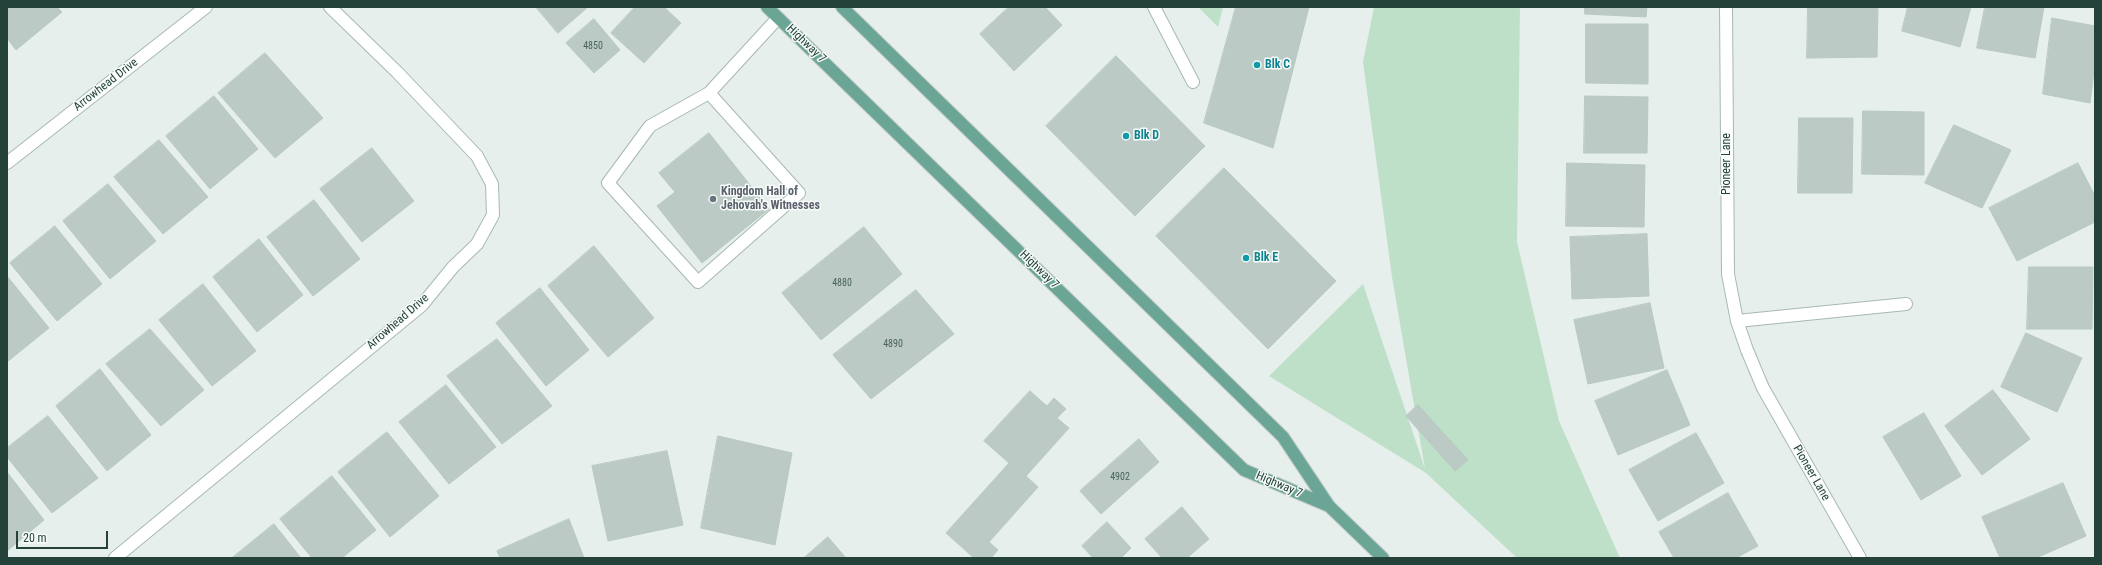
<!DOCTYPE html>
<style>
body{margin:0}
#map{position:relative;width:2102px;height:565px;overflow:hidden;background:#e6efeb;font-family:"Roboto Condensed",sans-serif}
canvas{display:block}
.frame{position:absolute;inset:0;border:8px solid #24423a;pointer-events:none}
.scale{position:absolute;left:16px;top:531px;width:92px;height:18px;box-sizing:border-box;border:2px solid #24423a;border-top:0;padding-left:5px;font-size:12px;line-height:14px;white-space:nowrap;color:#24423a;-webkit-text-stroke:3px #f7fbf9;paint-order:stroke}
</style>
<div id="map">
<canvas width="2102" height="565"></canvas>
<div class="frame"></div>
<div class="scale">20 m</div>
</div>
<script>
const context = document.querySelector('canvas').getContext('2d');
context.lineJoin = 'round';
function fillPath(path, color) { context.fillStyle = color; context.fill(path, 'evenodd'); }
function strokePath(path, color, width, dash) { context.strokeStyle = color; context.lineWidth = width; context.lineCap = dash ? 'butt' : 'round'; context.setLineDash(dash || []); context.stroke(path); }
function label(font, color, halo, rows, align = 'center') {
  context.font = font + ' "Roboto Condensed",sans-serif'; context.lineWidth = 3; context.setLineDash([]); context.textBaseline = 'middle'; context.strokeStyle = halo; context.fillStyle = color; for (const [text, x, y, turn = 0] of rows) {
    context.save(); context.translate(x, y); context.rotate((+turn || 0) * Math.PI / 180); context.textAlign = isNaN(turn) ? turn : align; if (halo) context.strokeText(text, 0, 0); context.fillText(text, 0, 0); context.restore();
  }
}
fillPath(new Path2D(`
 M 1198,7 L 1223,7 L 1218,27 Z
 M 1374,7 L 1520,7 L 1517,242 L 1559,421 L 1620,558 L 1517,558 L 1426,473 L 1269,376 L 1363,284 L 1425,469 L 1392,277 L 1363,62 Z`), '#bfe0c8');
const building = new Path2D(`
 M 7,7 L 57,7 L 62,12 L 16,50 L 7,38 Z
 M 536,7 L 588,7 L 558,33 Z
 M 635,7 L 664,7 L 681,23 L 644,63 L 611,33 Z
 M 1009,7 L 1045,7 L 1062,25 L 1014,71 L 980,34 Z
 M 1236,7 L 1309,7 L 1273,148 L 1204,123 Z
 M 1585,7 L 1647,7 L 1646,17 L 1585,14 Z
 M 1808,7 L 1878,7 L 1877,57 L 1807,58 Z
 M 1908,7 L 1971,7 L 1960,47 L 1902,31 Z
 M 1985,7 L 2044,7 L 2035,58 L 1977,48 Z
 M 2052,18 L 2095,26 L 2095,64 L 2090,103 L 2043,94 Z
 M 594,19 L 620,50 L 594,73 L 566,43 Z
 M 1586,24 L 1648,24 L 1648,84 L 1586,83 Z
 M 265,53 L 323,118 L 275,158 L 218,93 Z
 M 1116,56 L 1205,146 L 1135,216 L 1046,126 Z
 M 214,96 L 258,149 L 210,189 L 166,136 Z
 M 1585,96 L 1648,97 L 1647,153 L 1584,153 Z
 M 1863,111 L 1924,112 L 1924,175 L 1862,174 Z
 M 1799,118 L 1853,118 L 1852,193 L 1798,193 Z
 M 1954,125 L 2011,150 L 1982,208 L 1925,183 Z
 M 709,133 L 769,209 L 702,263 L 657,206 L 675,192 L 659,173 Z
 M 159,140 L 208,197 L 163,234 L 114,177 Z
 M 372,148 L 414,201 L 362,242 L 320,189 Z
 M 1567,163 L 1645,165 L 1644,227 L 1566,226 Z
 M 2078,163 L 2095,196 L 2095,222 L 2017,261 L 1989,208 Z
 M 1224,168 L 1336,281 L 1268,349 L 1156,236 Z
 M 108,184 L 156,241 L 110,279 L 63,221 Z
 M 314,200 L 360,259 L 313,296 L 267,237 Z
 M 55,226 L 102,284 L 57,321 L 10,263 Z
 M 864,227 L 902,274 L 821,340 L 782,293 Z
 M 1647,234 L 1649,296 L 1572,299 L 1570,237 Z
 M 259,239 L 303,295 L 257,332 L 213,277 Z
 M 594,246 L 654,318 L 608,357 L 548,286 Z
 M 2029,267 L 2093,267 L 2092,329 L 2027,329 Z
 M 7,276 L 49,328 L 7,362 Z
 M 203,284 L 256,351 L 212,386 L 159,320 Z
 M 540,288 L 589,350 L 546,386 L 496,323 Z
 M 916,290 L 954,334 L 871,399 L 833,355 Z
 M 1650,303 L 1664,368 L 1588,384 L 1574,320 Z
 M 150,329 L 204,390 L 161,426 L 106,364 Z
 M 2026,333 L 2082,358 L 2057,412 L 2001,387 Z
 M 497,339 L 552,406 L 502,444 L 447,376 Z
 M 100,369 L 151,435 L 107,471 L 56,406 Z
 M 1667,370 L 1690,425 L 1618,455 L 1595,401 Z
 M 446,385 L 496,447 L 449,484 L 399,422 Z
 M 1993,390 L 2030,439 L 1982,475 L 1945,426 Z
 M 1030,391 L 1047,406 L 1054,398 L 1066,409 L 1057,418 L 1069,428 L 1026,476 L 1038,487 L 989,542 L 998,550 L 991,558 L 974,558 L 946,533 L 1009,463 L 984,441 Z
 M 1418,405 L 1468,460 L 1455,471 L 1406,416 Z
 M 1924,413 L 1961,476 L 1921,500 L 1883,437 Z
 M 48,416 L 98,478 L 52,513 L 7,457 L 7,448 Z
 M 387,432 L 439,496 L 390,537 L 338,472 Z
 M 1696,433 L 1724,483 L 1658,521 L 1629,470 Z
 M 718,436 L 792,453 L 775,545 L 701,528 Z
 M 1139,439 L 1159,462 L 1101,514 L 1080,491 Z
 M 667,451 L 683,525 L 608,541 L 592,466 Z
 M 7,472 L 44,520 L 7,551 Z
 M 332,476 L 376,530 L 342,558 L 312,558 L 280,519 Z
 M 2063,483 L 2086,536 L 2036,558 L 2000,558 L 1982,517 Z
 M 1728,493 L 1758,546 L 1736,558 L 1674,558 L 1659,532 Z
 M 1182,507 L 1209,539 L 1187,558 L 1162,558 L 1145,539 Z
 M 569,519 L 584,558 L 500,558 L 497,551 Z
 M 1107,522 L 1131,548 L 1121,558 L 1093,558 L 1082,546 Z
 M 274,524 L 301,558 L 232,558 Z
 M 828,537 L 846,558 L 804,558 Z`);
fillPath(building, '#bbcac4');
strokePath(building, '#b8c9c2', 1);
const service = new Path2D(`
 M 1154,7 L 1193,82
 M 709,93 L 799,193 L 698,282 L 608,183 L 650,126 L 709,93 L 778,18`);
const minor = new Path2D(`
 M 1726,7 L 1728,274 L 1737,321 L 1747,350 L 1763,388 L 1860,558
 M 7,163 L 206,7
 M 1737,321 L 1906,304
 M 115,558 L 422,305 L 453,267 L 477,244 L 493,215 L 492,184 L 477,156 L 397,72 L 330,7`);
const primary = new Path2D(`
 M 767,7 L 1244,470 L 1329,506
 M 842,7 L 1283,437 L 1329,506 L 1383,558`);
strokePath(service, '#a8b8b2', 14);
strokePath(minor, '#a8b8b2', 14);
strokePath(primary, '#c2cac8', 14);
strokePath(service, '#fff', 12);
strokePath(minor, '#fff', 12);
strokePath(primary, '#6aa596', 12);
for (const [x, y, r, color] of [
 [1257,65,4,"#0f9aa8"],
 [1126,136,4,"#0f9aa8"],
 [713,199,4,"#6b7280"],
 [1246,258,4,"#0f9aa8"]
]) { const dot = new Path2D(); dot.arc(x, y, r, 0, 2 * Math.PI); context.fillStyle = color; context.fill(dot); strokePath(dot, '#f7fbf9', 1.5); }
label('10px', '#4a645c', null, [
 ["4850",593,46],
 ["4880",842,283],
 ["4890",893,344],
 ["4902",1120,477]
]);
label('12px', '#24423a', '#f7fbf9', [
 ["Highway 7",806,44,44],
 ["Arrowhead Drive",106,85,-38],
 ["Pioneer Lane",1727,164,-90],
 ["Highway 7",1039,270,44],
 ["Arrowhead Drive",398,322,-41],
 ["Pioneer Lane",1811,473,60],
 ["Highway 7",1279,485,23]
]);
label('bold 12px', '#0d838f', '#f7fbf9', [
 ["Blk C",1265,65],
 ["Blk D",1134,136],
 ["Blk E",1254,258]
], 'left');
label('bold 12px', '#5b616d', '#f7fbf9', [
 ["Kingdom Hall of",721,192],
 ["Jehovah's Witnesses",721,206]
], 'left');
</script>
